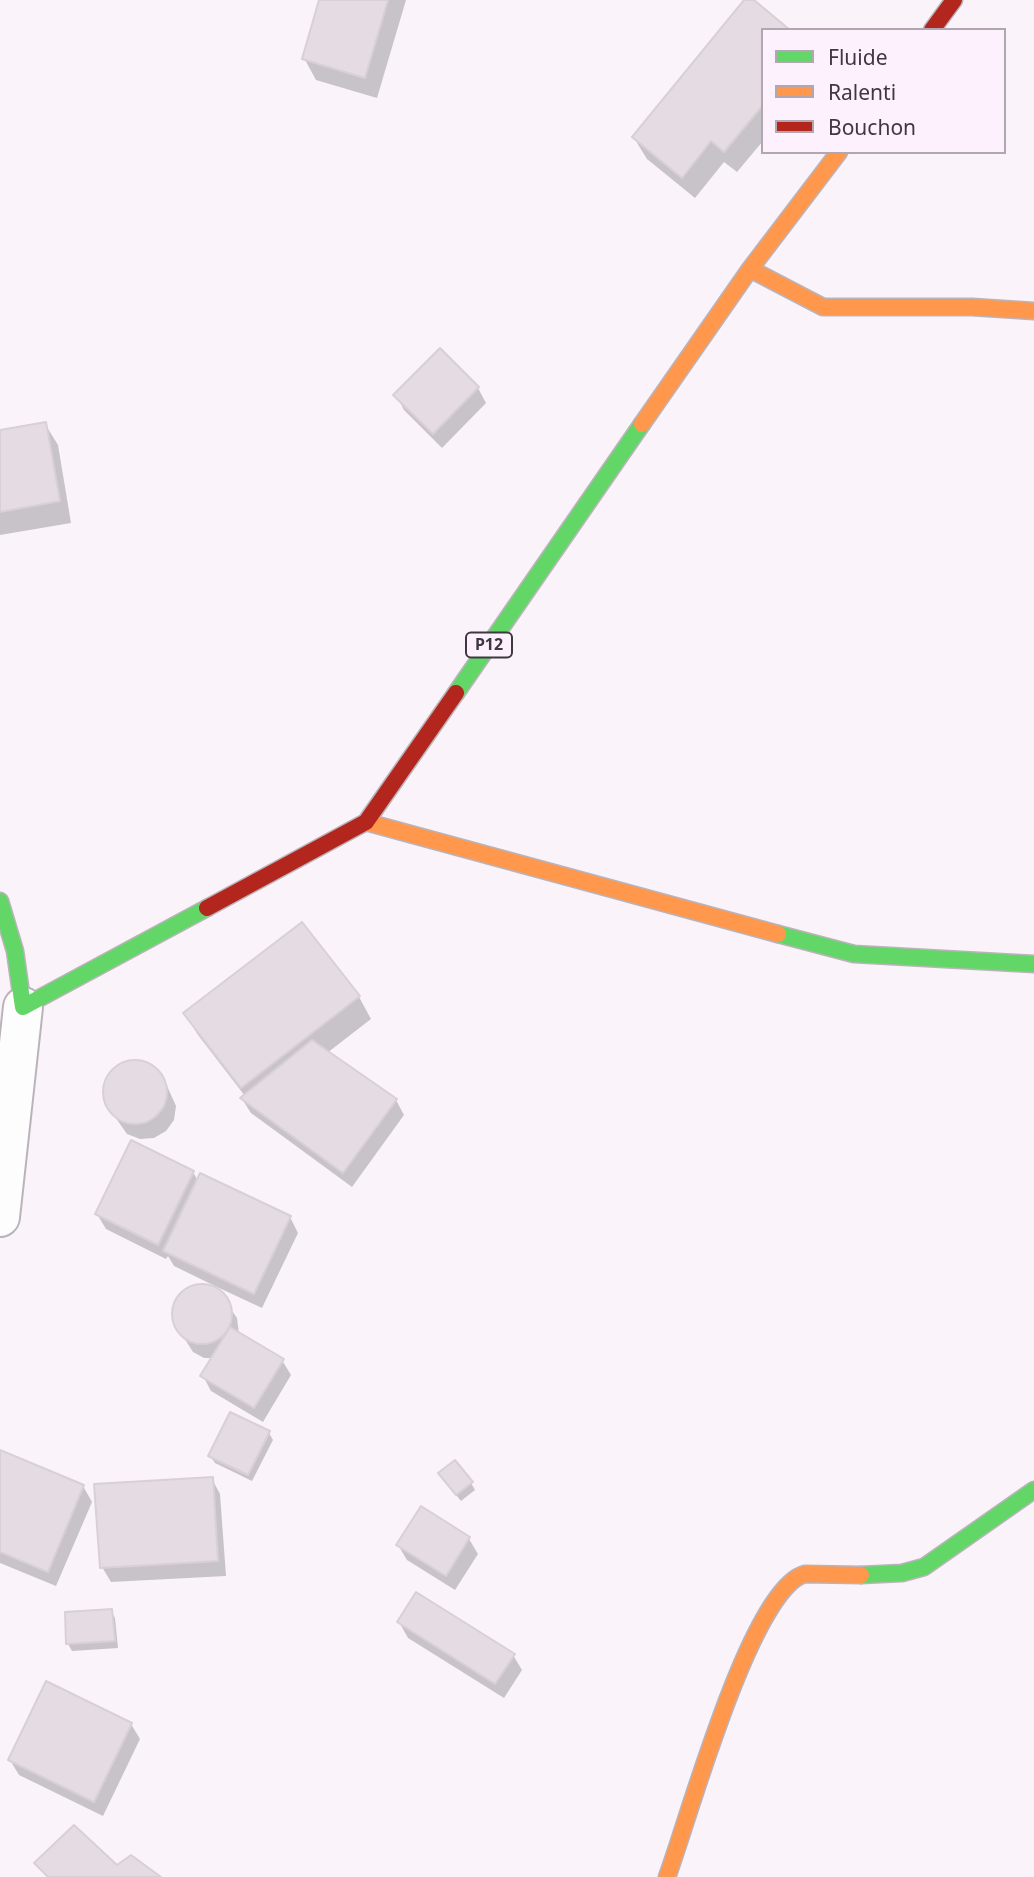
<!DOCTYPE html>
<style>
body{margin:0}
#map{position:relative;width:1034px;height:1877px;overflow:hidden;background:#faf4fa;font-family:"Noto Sans",sans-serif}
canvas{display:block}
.legend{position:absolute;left:761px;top:28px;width:245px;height:126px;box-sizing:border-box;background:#fdf1fd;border:2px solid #b1a7b1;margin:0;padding:9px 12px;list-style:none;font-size:21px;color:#403840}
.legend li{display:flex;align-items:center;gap:14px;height:35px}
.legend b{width:35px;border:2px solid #b1a7b1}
</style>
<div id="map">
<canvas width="1034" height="1877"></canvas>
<ul class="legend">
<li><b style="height:9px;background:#63d668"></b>Fluide</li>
<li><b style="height:9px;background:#ff974d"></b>Ralenti</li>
<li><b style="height:9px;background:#b3261e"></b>Bouchon</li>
</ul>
</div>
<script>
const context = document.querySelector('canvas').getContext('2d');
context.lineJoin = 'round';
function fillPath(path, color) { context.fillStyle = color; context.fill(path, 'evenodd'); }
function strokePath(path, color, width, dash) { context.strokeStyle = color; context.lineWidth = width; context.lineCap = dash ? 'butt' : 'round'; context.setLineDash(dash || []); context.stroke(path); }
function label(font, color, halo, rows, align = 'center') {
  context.font = font + ' "Noto Sans",sans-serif'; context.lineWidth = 5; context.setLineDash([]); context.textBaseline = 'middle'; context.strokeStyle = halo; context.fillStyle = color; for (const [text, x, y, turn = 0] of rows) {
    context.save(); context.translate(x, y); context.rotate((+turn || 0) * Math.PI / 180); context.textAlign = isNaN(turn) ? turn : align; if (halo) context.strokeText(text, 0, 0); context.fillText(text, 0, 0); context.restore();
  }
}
fillPath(new Path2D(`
 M 321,0 L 406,0 L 377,98 L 316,80 L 304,58 Z
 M 747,0 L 751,0 L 763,30 L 763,141 L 737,172 L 724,162 L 695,198 L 647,159 L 634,138 Z
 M 478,388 L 486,403 L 442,448 L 404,410 L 396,395 Z
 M 45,424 L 58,445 L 71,523 L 0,535 L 0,431 Z
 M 301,924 L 359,997 L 371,1019 L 327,1053 L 396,1100 L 404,1115 L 352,1187 L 251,1113 L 242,1099 L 245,1096 L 198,1035 L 185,1014 Z
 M 141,1061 L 153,1067 L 163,1077 L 176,1106 L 174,1120 L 166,1131 L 154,1138 L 140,1139 L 127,1134 L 108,1107 L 104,1094 L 107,1080 L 115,1069 L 127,1062 Z
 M 193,1172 L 198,1181 L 290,1217 L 298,1233 L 262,1308 L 215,1286 L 237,1318 L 239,1334 L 282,1360 L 291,1375 L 263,1422 L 211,1391 L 203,1376 L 213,1358 L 204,1358 L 193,1352 L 176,1325 L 173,1313 L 176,1301 L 184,1291 L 195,1285 L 215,1286 L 174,1266 L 168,1256 L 166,1259 L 106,1229 L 97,1214 Z
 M 269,1433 L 273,1440 L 252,1481 L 215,1463 L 210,1456 Z
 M 0,1452 L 83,1486 L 92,1502 L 56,1586 L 0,1563 Z
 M 212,1479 L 220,1494 L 226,1576 L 111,1582 L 102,1567 Z
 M 444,1480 L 471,1483 L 475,1490 L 461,1501 Z
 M 469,1539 L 478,1554 L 455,1590 L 407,1560 L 398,1545 Z
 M 111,1611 L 115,1618 L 118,1648 L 72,1651 L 68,1644 Z
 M 399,1622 L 513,1655 L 522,1670 L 504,1698 L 408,1638 Z
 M 131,1724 L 140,1739 L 103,1816 L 19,1775 L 10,1760 Z`), '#0003');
const building = new Path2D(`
 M 319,0 L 388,0 L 365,78 L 302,59 Z
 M 744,0 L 754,0 L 790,30 L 763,30 L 763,105 L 724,152 L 711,141 L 682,178 L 632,137 Z
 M 440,348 L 479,387 L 433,434 L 393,395 Z
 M 46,422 L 60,501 L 0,512 L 0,430 Z
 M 302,922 L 360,996 L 241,1088 L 183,1013 Z
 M 312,1040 L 397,1099 L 343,1173 L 240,1098 Z
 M103 1092a32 32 0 1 1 64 0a32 32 0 1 1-64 0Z
 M 131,1140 L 194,1171 L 158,1245 L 95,1214 Z
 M 200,1173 L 291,1216 L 254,1294 L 163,1251 Z
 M172 1314a30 30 0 1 1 60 0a30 30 0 1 1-60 0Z
 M 230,1327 L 284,1359 L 254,1408 L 200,1376 Z
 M 230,1412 L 270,1431 L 248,1475 L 208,1456 Z
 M 0,1450 L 84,1485 L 48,1572 L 0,1552 Z
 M 455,1460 L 473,1482 L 456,1495 L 438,1473 Z
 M 213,1477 L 218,1561 L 100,1568 L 94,1484 Z
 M 421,1506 L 470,1537 L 446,1576 L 396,1545 Z
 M 416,1592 L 515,1654 L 495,1684 L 397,1622 Z
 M 112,1609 L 115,1641 L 66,1644 L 65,1612 Z
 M 46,1681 L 132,1723 L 94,1802 L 8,1760 Z
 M 74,1825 L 117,1865 L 131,1855 L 161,1877 L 48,1877 L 34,1863 Z`);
fillPath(building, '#e4dce2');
strokePath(building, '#d8d0d6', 2);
const street = new Path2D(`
 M 0,1217 L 23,1007`);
const fast = new Path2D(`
 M 456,693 L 642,424
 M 0,901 L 15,951 L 23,1007 L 207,908
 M 778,934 L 854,954 L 1034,964
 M 861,1575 L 902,1573 L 924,1567 L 1034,1490`);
const slow = new Path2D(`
 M 750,269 L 823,307 L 972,307 L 1034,311
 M 642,424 L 750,269 L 839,152
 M 366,822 L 778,934
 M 667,1877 C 688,1821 751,1588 805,1574 L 861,1575`);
const jam = new Path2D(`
 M 932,30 L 954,0
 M 207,908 L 366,822 L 456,693`);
strokePath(street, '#bab4ba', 42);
strokePath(fast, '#bab4ba', 19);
strokePath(slow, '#bab4ba', 19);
strokePath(jam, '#bab4ba', 19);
strokePath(street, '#fefdfe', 38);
strokePath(fast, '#63d668', 16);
strokePath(slow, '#ff974d', 16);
strokePath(jam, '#b3261e', 16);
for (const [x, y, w] of [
 [489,645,46]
]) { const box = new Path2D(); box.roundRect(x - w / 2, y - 12.5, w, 25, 5); context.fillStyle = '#fdf1fd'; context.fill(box); strokePath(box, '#403840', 2); }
label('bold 16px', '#403840', null, [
 ["P12",489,645]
]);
</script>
